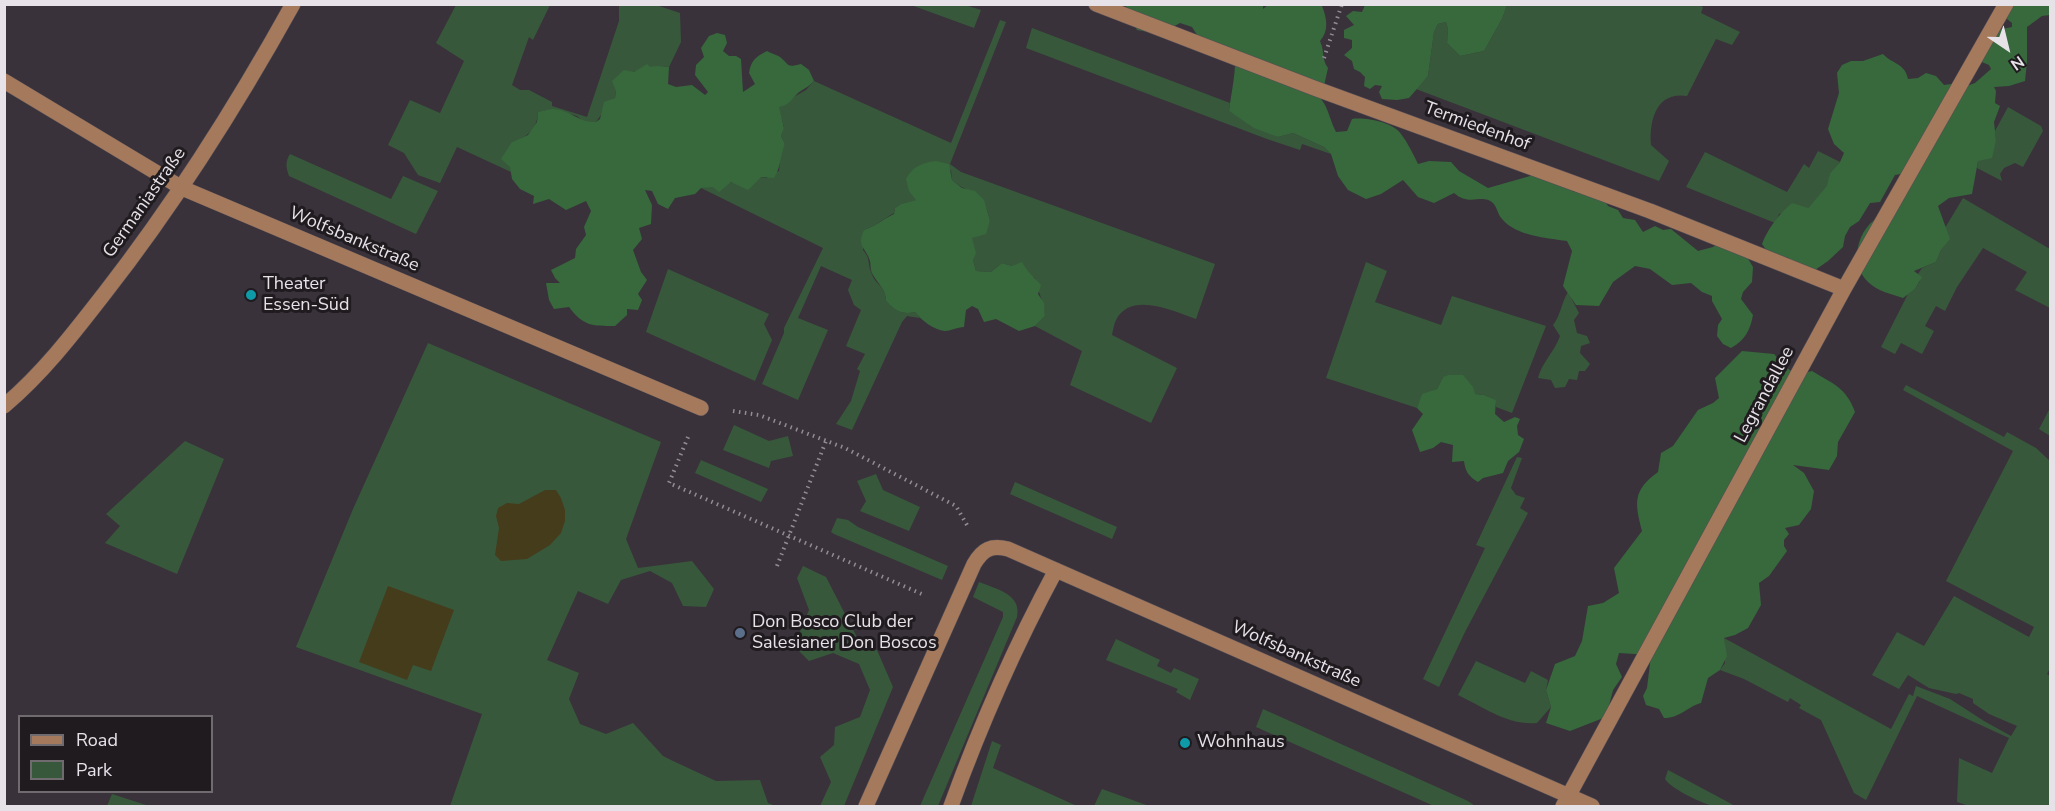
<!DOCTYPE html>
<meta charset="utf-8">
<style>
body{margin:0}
#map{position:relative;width:2055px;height:811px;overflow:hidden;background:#39323b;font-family:"Nunito Sans",sans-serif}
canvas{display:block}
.frame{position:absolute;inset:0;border:6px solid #e7e2e8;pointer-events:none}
.legend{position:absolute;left:18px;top:715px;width:195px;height:78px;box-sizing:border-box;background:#1f1b1f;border:2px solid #6f6b6f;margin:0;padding:8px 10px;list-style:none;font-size:18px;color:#e7e2e8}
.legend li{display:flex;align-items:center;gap:12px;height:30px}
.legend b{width:30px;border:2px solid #6f6b6f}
.north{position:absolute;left:1977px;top:18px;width:60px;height:60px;-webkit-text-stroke:4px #1f1b1f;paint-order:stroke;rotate:145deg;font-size:16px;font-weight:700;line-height:24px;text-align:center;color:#e7e2e8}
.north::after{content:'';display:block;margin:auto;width:21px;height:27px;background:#e7e2e8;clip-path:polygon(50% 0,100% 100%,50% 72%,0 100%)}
</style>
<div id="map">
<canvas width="2055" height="811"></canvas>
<div class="frame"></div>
<ul class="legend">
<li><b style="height:8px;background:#a4795c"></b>Road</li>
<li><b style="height:16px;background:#38583b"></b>Park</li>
</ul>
<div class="north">N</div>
</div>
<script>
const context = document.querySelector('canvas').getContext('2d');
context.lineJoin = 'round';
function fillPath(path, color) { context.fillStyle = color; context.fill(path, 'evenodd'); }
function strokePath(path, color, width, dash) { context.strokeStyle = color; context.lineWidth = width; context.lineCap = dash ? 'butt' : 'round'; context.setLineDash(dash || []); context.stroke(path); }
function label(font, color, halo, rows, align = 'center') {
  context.font = font + ' "Nunito Sans",sans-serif'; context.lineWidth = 6; context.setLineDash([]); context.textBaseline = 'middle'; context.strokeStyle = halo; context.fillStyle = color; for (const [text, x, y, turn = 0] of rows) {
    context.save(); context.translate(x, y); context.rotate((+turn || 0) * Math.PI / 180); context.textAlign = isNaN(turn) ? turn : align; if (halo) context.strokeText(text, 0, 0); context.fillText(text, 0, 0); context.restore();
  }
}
fillPath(new Path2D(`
 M 456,5 L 550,5 L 533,40 L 529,37 L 512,85 L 520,90 L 529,90 L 552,102 L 552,106 L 587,117 L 619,21 L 619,5 L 656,5 L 680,13 L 681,42 L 669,67 C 653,65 643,72 628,72 L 616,91 L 615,98 L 611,100 L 596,122 L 585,123 L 577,116 L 553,109 L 538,112 C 537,129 528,137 512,142 L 511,172 L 457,147 L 440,183 L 418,175 L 404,153 L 388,145 L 410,100 L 440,113 L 464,61 L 436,43 Z
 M 911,5 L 965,5 L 981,10 L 974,28 Z
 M 1507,5 L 1698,5 L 1703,7 L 1701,13 L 1740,32 L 1732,45 L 1716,39 L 1687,96 C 1656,91 1649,121 1651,145 L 1669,161 L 1659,181 L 1416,89 L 1428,76 L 1434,32 L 1438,24 L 1446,22 L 1448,29 L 1447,43 L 1460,56 L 1484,51 L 1502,19 Z
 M 1000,20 L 1006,22 L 950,164 L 961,172 L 1215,264 L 1196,319 C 1173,311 1131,291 1116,320 C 1114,324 1113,330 1112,335 L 1177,368 L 1151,423 L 1070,385 L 1082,351 L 1035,326 L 1045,316 C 1044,302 1038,292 1035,278 L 1012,266 L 1002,263 L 991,272 L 976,271 L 973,260 L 972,238 L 990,220 C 982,186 973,198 952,180 L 951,170 L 917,200 L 901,204 L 895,208 L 894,213 C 883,219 876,226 864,230 L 863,250 C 871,260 867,261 871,272 C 875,285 886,286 886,301 C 895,311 902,315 915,312 L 920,318 L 907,316 L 902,322 L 852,430 L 836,424 L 851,401 L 860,371 L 857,369 L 865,354 L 846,346 L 861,310 L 854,305 L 848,290 L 852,280 L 821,266 L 798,318 L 828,330 L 798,400 L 762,384 L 784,333 L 784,328 L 823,248 L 701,188 L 761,177 L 766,178 L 779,171 L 781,152 L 785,144 L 781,136 L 784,127 L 778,106 L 806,90 L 814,81 L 951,143 Z
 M 1032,28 L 1230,103 L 1229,111 L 1278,137 L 1293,133 L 1324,147 L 1331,154 L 1302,144 L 1300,150 L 1267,139 L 1026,48 Z
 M 2008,107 L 2041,126 L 2043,131 L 2023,167 L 2015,163 L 2004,168 L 2000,174 L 2002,181 L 1977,168 L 1978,160 L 1996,140 L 1995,131 Z
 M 1818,151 L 1840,162 L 1830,173 L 1828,186 L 1808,208 L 1779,214 L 1775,223 L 1686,187 L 1705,152 L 1787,192 L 1804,164 L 1809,168 Z
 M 290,154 L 391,199 L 403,176 L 438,191 L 416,234 L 289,176 C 286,167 285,162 290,154 Z
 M 1963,198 L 2050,249 L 2050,308 L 2015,290 L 2027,272 L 1983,248 L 1957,287 L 1945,311 L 1936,306 L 1925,326 L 1934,331 L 1922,354 L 1901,343 L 1895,354 L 1881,347 L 1908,294 L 1915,289 L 1920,281 L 1918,274 L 1922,268 L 1936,262 L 1941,250 L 1949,239 L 1945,228 Z
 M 1366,262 L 1387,271 L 1375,302 L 1441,325 L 1452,296 L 1546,326 L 1512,413 L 1496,407 L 1495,400 L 1484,395 L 1475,394 L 1443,377 L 1437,389 L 1422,395 L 1417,408 L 1326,378 Z
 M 668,269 L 769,314 L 764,324 L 772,340 L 755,381 L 646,332 Z
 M 1568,292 L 1579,313 L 1574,320 L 1577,333 L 1587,336 L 1590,343 L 1581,346 L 1580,353 L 1590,364 L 1585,371 L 1579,371 L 1577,380 L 1569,379 L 1565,387 L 1555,388 L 1551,380 L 1538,378 C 1542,362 1555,351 1560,336 L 1553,325 C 1561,315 1561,303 1568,292 Z
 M 428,343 L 661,442 L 626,539 L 638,568 L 692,561 L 714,589 L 706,607 L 683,606 L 672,583 L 650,571 L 621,580 L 608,604 L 578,591 L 547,660 L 579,673 L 569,699 L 580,724 L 606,734 L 633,723 L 663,756 L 671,760 L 716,781 L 760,780 L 768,803 L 776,806 L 450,806 L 482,714 L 296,647 L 353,509 Z
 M 1906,385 L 2004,437 L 2007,432 L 2036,448 L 2050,461 L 2050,668 L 2047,674 L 2050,676 L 2050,806 L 1969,806 L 1957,802 L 1959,758 L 1992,773 L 2009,738 L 1917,696 L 1866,800 L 1854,793 L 1821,720 L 1799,708 L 1801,705 L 1790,698 L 1788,702 L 1744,679 L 1720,670 L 1725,663 L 1724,638 L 1891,729 L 1909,694 L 1913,696 L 1916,686 L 1950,699 L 1984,721 L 2011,736 L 2017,726 L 1989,714 L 1973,703 L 1973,699 L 1959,693 L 1956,694 L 1929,688 L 1908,675 L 1899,689 L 1872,675 L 1897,632 L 1924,646 L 1954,596 L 2029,637 L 2034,627 L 1946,581 L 2013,451 L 1903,390 Z
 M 2050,408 L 2050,436 L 2039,429 Z
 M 734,425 L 769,441 L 788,436 L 793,456 L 771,461 L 769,468 L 723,450 Z
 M 185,441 L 224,459 L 177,574 L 105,543 L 120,526 L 106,514 Z
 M 1517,457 L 1522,458 L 1511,488 L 1516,495 L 1525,498 L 1520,508 L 1528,513 L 1465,632 L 1439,687 L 1423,679 L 1485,548 L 1476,545 Z
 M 701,460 L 768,489 L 761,502 L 695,473 Z
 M 876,474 L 883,490 L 920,507 L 909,531 L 860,511 L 866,501 L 857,481 Z
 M 1015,482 L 1117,527 L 1112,539 L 1010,494 Z
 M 837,518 L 848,520 L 858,527 L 948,566 L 942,580 L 834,534 L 831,532 Z
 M 803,566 L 826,577 L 860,643 L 877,650 L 893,687 L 844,806 L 820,806 L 831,782 L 820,757 L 834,745 L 835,727 L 860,717 L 870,690 L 859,664 L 833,653 L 809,661 L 794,646 L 809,610 L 797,578 Z
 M 979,582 C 996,589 1022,594 1017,617 L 938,806 L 920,806 L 1003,617 L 1003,612 L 973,597 Z
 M 1116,639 L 1160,660 L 1157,666 L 1171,673 L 1174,668 L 1199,679 L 1190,700 L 1176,692 L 1178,689 L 1106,660 Z
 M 1476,661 L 1525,683 L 1531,671 L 1548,680 L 1546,690 L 1551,707 L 1537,723 C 1509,726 1483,707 1458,695 Z
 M 1263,709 L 1468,801 L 1475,806 L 1434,806 L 1256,727 Z
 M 992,741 L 1001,745 L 993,768 L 1077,806 L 971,806 Z
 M 1668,770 L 1726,801 L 1735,806 C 1729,807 1721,807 1715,806 C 1704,805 1670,788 1665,779 Z
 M 1102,789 L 1149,806 L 1094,806 Z
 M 112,794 L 149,806 L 107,806 Z`), '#38583b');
fillPath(new Path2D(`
 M 1263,4 L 1263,9 L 1268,5 L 1322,6 C 1327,18 1329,31 1320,41 C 1325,52 1321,58 1328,68 L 1321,99 C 1329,109 1330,121 1336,132 L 1347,131 L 1352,119 C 1365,117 1393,122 1401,134 C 1408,143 1413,154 1418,164 L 1429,161 L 1451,162 L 1459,171 L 1488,188 L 1530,176 L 1537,171 L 1565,179 L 1572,191 L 1589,196 L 1601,194 L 1608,206 L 1618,210 L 1623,218 L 1635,220 L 1643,232 L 1655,226 L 1663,230 L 1671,229 L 1698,251 L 1713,247 L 1724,240 L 1741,247 L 1753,267 L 1752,282 L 1743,292 L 1741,299 L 1753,315 C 1750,331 1745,340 1731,348 L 1723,344 L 1717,336 L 1718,325 L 1722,319 L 1712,301 L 1712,296 L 1702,292 L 1691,283 L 1672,285 L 1650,269 L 1635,266 L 1613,282 L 1599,306 L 1576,305 L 1563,286 L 1572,251 L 1567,241 C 1547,238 1516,236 1502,219 C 1498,215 1497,207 1493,203 C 1482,193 1470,207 1454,193 L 1434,203 L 1418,197 L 1403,180 L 1381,194 L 1366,199 L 1348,190 L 1338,176 L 1331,154 L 1324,147 L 1293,133 L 1278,137 L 1254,128 L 1229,111 C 1231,95 1234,82 1235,66 C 1217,59 1202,44 1192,27 L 1180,23 L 1160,34 L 1137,30 L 1125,5 Z
 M 1365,5 L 1365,4 L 1507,5 L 1502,19 L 1484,51 L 1460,56 L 1447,43 L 1448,29 L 1446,22 L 1438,24 L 1434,32 L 1428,76 L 1409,98 L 1397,100 L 1382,99 L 1379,92 L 1382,86 L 1375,85 L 1370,89 L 1364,86 L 1365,77 L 1360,72 L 1354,69 L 1352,61 L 1344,55 L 1352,48 L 1352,40 L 1344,38 L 1344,30 L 1354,25 L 1346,16 L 1353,11 L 1362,12 Z
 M 2003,5 L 2050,5 L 2050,15 L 2042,16 L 2027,27 L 2027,62 L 2025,81 L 2009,86 L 1994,87 L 1996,91 L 1995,103 L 2000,106 L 1994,122 L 1996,140 L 1992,158 L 1978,161 L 1972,194 L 1949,198 L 1938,206 L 1950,239 L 1941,250 L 1936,262 L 1914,271 L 1922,277 L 1915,289 L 1903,298 C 1891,294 1877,291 1868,282 C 1846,261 1860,220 1888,213 L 1906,173 L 1895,175 L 1880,202 L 1870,203 L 1859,221 L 1850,227 L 1845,236 L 1843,247 L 1828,261 L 1815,270 L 1792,263 L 1787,257 C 1775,258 1769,255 1762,244 C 1768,228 1779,214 1792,203 L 1808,208 L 1827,186 L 1830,173 L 1840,162 L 1844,153 L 1834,144 L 1828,129 L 1839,93 L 1837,73 L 1842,65 L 1851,61 L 1863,61 L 1883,54 C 1892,64 1905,63 1908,79 L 1918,78 L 1926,73 L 1936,76 L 1944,85 L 1958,83 L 1967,86 L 1975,83 L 1991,69 L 1989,65 L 1977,60 L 1996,26 L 2002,29 L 2012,27 L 2012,23 L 2007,19 L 2007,8 Z
 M 717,33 L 725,35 L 727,43 L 723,51 L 729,56 L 736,56 L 741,59 L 743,92 L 755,84 L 749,73 C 751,61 755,57 767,51 C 770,53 777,55 780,57 C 790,65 786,68 801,64 L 809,70 L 814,81 C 809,87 803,89 798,93 C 791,100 789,105 779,107 L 784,128 L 781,136 L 785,144 C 780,155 781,168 774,178 L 761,177 L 748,190 L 731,182 L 719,192 L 713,187 L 701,188 L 695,194 L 675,198 L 668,209 L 658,204 L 652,191 L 645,190 L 652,205 L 651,224 L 639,228 L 642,239 L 633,250 L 641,272 L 647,280 L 638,294 L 642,300 L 638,310 L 627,309 L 627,315 L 615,326 C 592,326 583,326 569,307 L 554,309 L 549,300 L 546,283 L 560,283 L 555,278 L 551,270 L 575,258 L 576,249 L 586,235 L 584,227 L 591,211 L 586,201 L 566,210 L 549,199 L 533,204 L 534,196 L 520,189 L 512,179 L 510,167 L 501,159 L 512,142 L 528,135 L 537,122 L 538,112 C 543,111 548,109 553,109 C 571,110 579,123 596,122 L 600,119 L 604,102 L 615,98 L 616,91 L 612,81 L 624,70 L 634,72 L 647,64 L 650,67 L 657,66 L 669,67 L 668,84 L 676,87 L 692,85 L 705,95 L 708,92 L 695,75 L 696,65 L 704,57 L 701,48 L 709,36 Z
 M 936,161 L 949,164 L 952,180 L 962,188 L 975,191 L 984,200 L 990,220 L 986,234 L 972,238 L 976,253 L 973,260 L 976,271 L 991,272 L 1002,263 L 1012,266 L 1022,262 C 1027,272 1034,277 1041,285 L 1038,294 L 1044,303 L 1045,316 L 1035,326 L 1019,331 L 996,319 L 984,322 L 978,309 L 972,306 L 966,310 L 964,327 C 958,327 950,331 945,331 C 934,330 921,320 915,312 C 902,315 895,311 886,301 C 886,290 879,285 873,275 C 870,270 871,267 870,261 C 866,247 856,247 864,230 C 876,226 883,219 894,214 L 895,208 L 901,204 L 916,200 L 909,191 L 906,179 C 913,166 922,163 936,161 Z
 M 1742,351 L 1774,354 L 1786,367 L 1796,375 L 1812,371 C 1833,384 1846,387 1855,412 L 1838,442 L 1837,456 L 1829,470 L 1793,465 L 1804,473 L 1814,491 L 1811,509 L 1799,525 L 1785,528 L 1789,534 L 1784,540 L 1784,546 L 1787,551 L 1769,576 L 1759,583 L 1761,605 L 1748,628 L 1735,635 L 1724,638 L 1727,656 L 1720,670 L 1708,678 L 1701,703 C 1687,707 1680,718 1664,718 L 1659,709 L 1646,705 L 1643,696 L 1647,688 L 1651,655 L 1619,653 L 1616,664 L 1622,677 L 1613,690 L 1606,717 L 1570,731 L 1546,723 L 1551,707 L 1546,690 L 1555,664 L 1575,656 L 1582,641 L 1588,606 L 1603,603 L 1619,593 L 1614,568 L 1642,531 C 1635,503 1632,491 1658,472 L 1661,453 L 1673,446 L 1698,410 L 1713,403 L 1719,398 L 1715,378 Z
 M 1449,375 L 1463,375 L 1473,387 L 1475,394 L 1484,395 L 1496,400 L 1495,414 L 1504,422 L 1515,417 L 1520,419 L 1517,426 L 1518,435 L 1524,439 L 1519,452 L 1508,461 L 1503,473 L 1483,478 L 1478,482 C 1469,477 1465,471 1464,461 L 1452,462 L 1453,445 L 1441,442 L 1433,448 L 1420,452 L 1412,430 L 1423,414 L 1417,408 L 1422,394 L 1437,389 L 1443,377 Z`), '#37693c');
fillPath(new Path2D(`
 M 545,490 L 556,490 L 561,498 L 565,510 L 565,521 L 561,533 L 550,545 L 527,559 L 501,561 L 495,555 L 499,528 L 496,516 L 498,508 L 507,503 L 519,504 Z
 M 388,586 L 454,610 L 431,671 L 413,665 L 407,680 L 359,662 Z`), '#453c1c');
const minor = new Path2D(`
 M 1096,4 L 1314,88 L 1650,211 L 1844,289
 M 4,81 L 182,188 L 701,408
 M 4,406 C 43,373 73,334 104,294 C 175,203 237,105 293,4
 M 866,806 L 974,564 C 983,549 991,545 1008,549 L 1592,806
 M 951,806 C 980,726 1015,646 1056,570
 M 1563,806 L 1844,289 L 2006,4`);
strokePath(minor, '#554e57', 16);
strokePath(new Path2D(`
 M 1324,58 L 1342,4
 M 733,411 L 759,415 L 845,448 L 956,506 L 967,525
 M 688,437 L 669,483 L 924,595
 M 777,566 L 826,441`), '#928c93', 4, [1.5, 4.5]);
strokePath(minor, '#a4795c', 15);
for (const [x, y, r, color] of [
 [251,295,6,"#0f9aa8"],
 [740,633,6,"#5c6f8a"],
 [1185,743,6,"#0f9aa8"]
]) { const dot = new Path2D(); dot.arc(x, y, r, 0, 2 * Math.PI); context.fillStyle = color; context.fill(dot); strokePath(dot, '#1f1b1f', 2); }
label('18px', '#e7e2e8', '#1f1b1f', [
 ["Termiedenhof",1477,127,20],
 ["Germaniastraße",145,203,-55],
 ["Wolfsbankstraße",354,240,23],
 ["Legrandallee",1765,395,-62],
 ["Wolfsbankstraße",1296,655,24]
]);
label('18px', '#e7e2e8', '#1f1b1f', [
 ["Theater",263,285],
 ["Essen-Süd",263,306],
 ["Don Bosco Club der",752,623],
 ["Salesianer Don Boscos",752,644],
 ["Wohnhaus",1197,743]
], 'left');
</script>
